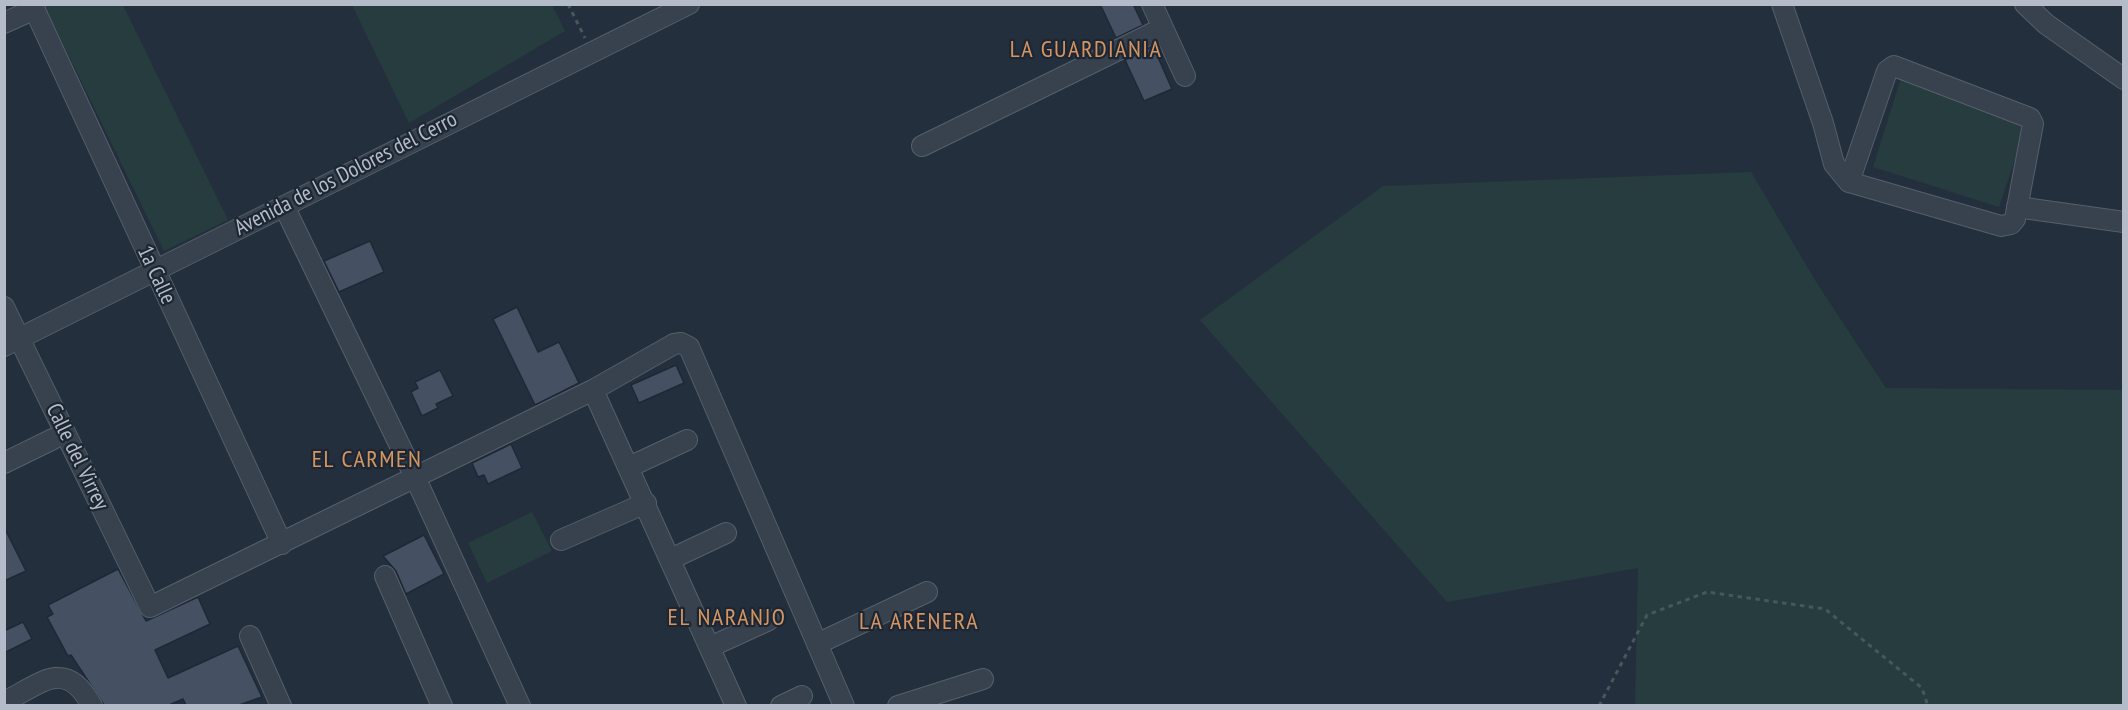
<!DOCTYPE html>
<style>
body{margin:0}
#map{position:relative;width:2128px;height:710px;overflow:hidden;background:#242f3e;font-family:"PT Sans Narrow",sans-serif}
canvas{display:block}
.frame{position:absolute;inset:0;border:6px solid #b4bcc9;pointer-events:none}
</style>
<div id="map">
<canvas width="2128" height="710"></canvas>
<div class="frame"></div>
</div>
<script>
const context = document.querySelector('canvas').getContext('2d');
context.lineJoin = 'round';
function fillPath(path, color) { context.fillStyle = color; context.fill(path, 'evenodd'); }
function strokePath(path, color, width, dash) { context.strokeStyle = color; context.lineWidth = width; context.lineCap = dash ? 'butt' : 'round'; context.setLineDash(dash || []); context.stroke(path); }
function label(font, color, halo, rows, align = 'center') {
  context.font = font + ' "PT Sans Narrow",sans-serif'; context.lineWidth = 4.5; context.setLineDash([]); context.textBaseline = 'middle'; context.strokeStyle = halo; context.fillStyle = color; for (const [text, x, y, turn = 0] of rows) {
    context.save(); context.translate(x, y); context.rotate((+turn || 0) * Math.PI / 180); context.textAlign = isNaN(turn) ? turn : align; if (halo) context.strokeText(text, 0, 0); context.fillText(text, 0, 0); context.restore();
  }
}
fillPath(new Path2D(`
 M 44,5 L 123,5 L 228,220 L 164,251 Z
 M 352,5 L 552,5 L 565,31 L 409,123 Z
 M 1901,78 L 2028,122 L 1999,207 L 1873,167 Z
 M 1751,172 L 1818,285 L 1886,388 L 2123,390 L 2123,705 L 1635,705 L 1638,568 L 1447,602 L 1200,320 L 1383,186 Z
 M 532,512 L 552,551 L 487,583 L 468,543 Z`), '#263c3f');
const building = new Path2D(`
 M 1100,4 L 1133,4 L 1143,25 L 1116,38 Z
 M 1153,46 L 1172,89 L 1144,101 L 1125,60 Z
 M 370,241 L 384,272 L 339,292 L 324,261 Z
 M 517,307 L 538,352 L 559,342 L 579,383 L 535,405 L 493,319 Z
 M 676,365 L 684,383 L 639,403 L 631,385 Z
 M 440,370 L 453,396 L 436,404 L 438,408 L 422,416 L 411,392 L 418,388 L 415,382 Z
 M 511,444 L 522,468 L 488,484 L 484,475 L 478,477 L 472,463 Z
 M 4,527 L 26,571 L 4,581 Z
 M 424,535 L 444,574 L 406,594 L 396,571 L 383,556 Z
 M 118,569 L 146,621 L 198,597 L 210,624 L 155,650 L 168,678 L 238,646 L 262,697 L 239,705 L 186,705 L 183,699 L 169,705 L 104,705 L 71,655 L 68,656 L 47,617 L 53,614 L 48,605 Z
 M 23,622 L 32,639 L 4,653 L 4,631 Z`);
fillPath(building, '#455162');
strokePath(building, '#1f2835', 1.5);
const street = new Path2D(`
 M 32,4 L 282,544
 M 1152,4 L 1185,76
 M 1782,4 L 1823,123 L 1834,164 L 1849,182 L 2001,226 L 2011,224 L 2015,219 L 2033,124 L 2030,118 L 1894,66 L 1887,71 L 1849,182
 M 2025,4 L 2046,24 L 2124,79
 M 4,23 L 35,9
 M 922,146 L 1163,28
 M 284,206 L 415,477 L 520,706
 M 2017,207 L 2124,222
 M 4,307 L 150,607 L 593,390 L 674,344 L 681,343 L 689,347 L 844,706
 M 4,346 L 689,4
 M 593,390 L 736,706
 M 4,463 L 53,439
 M 629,467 L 687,440
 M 561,540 L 646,503
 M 671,559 L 726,533
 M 385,576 L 442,706
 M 250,636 L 281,706
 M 817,644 L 927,592
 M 710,647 L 769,620
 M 4,702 C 42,683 66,657 92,706
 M 781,706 L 802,696
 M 898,706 L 983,679`);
strokePath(street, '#565f6c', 22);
strokePath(new Path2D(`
 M 568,4 L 585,38
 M 1599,706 L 1647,615 L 1707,592 L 1825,609 L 1922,688 L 1928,706`), '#44595c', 3, [4.5, 4.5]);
strokePath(street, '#38414e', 20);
label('22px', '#b4bcc9', '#1d2633', [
 ["Avenida de los Dolores del Cerro",346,174,-27],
 ["1a Calle",156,275,65],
 ["Calle del Virrey",77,457,64]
]);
context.letterSpacing = '1.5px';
label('24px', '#d59563', '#1d2633', [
 ["LA GUARDIANIA",1086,50],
 ["EL CARMEN",367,460],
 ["EL NARANJO",727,618],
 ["LA ARENERA",919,622]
]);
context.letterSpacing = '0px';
</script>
